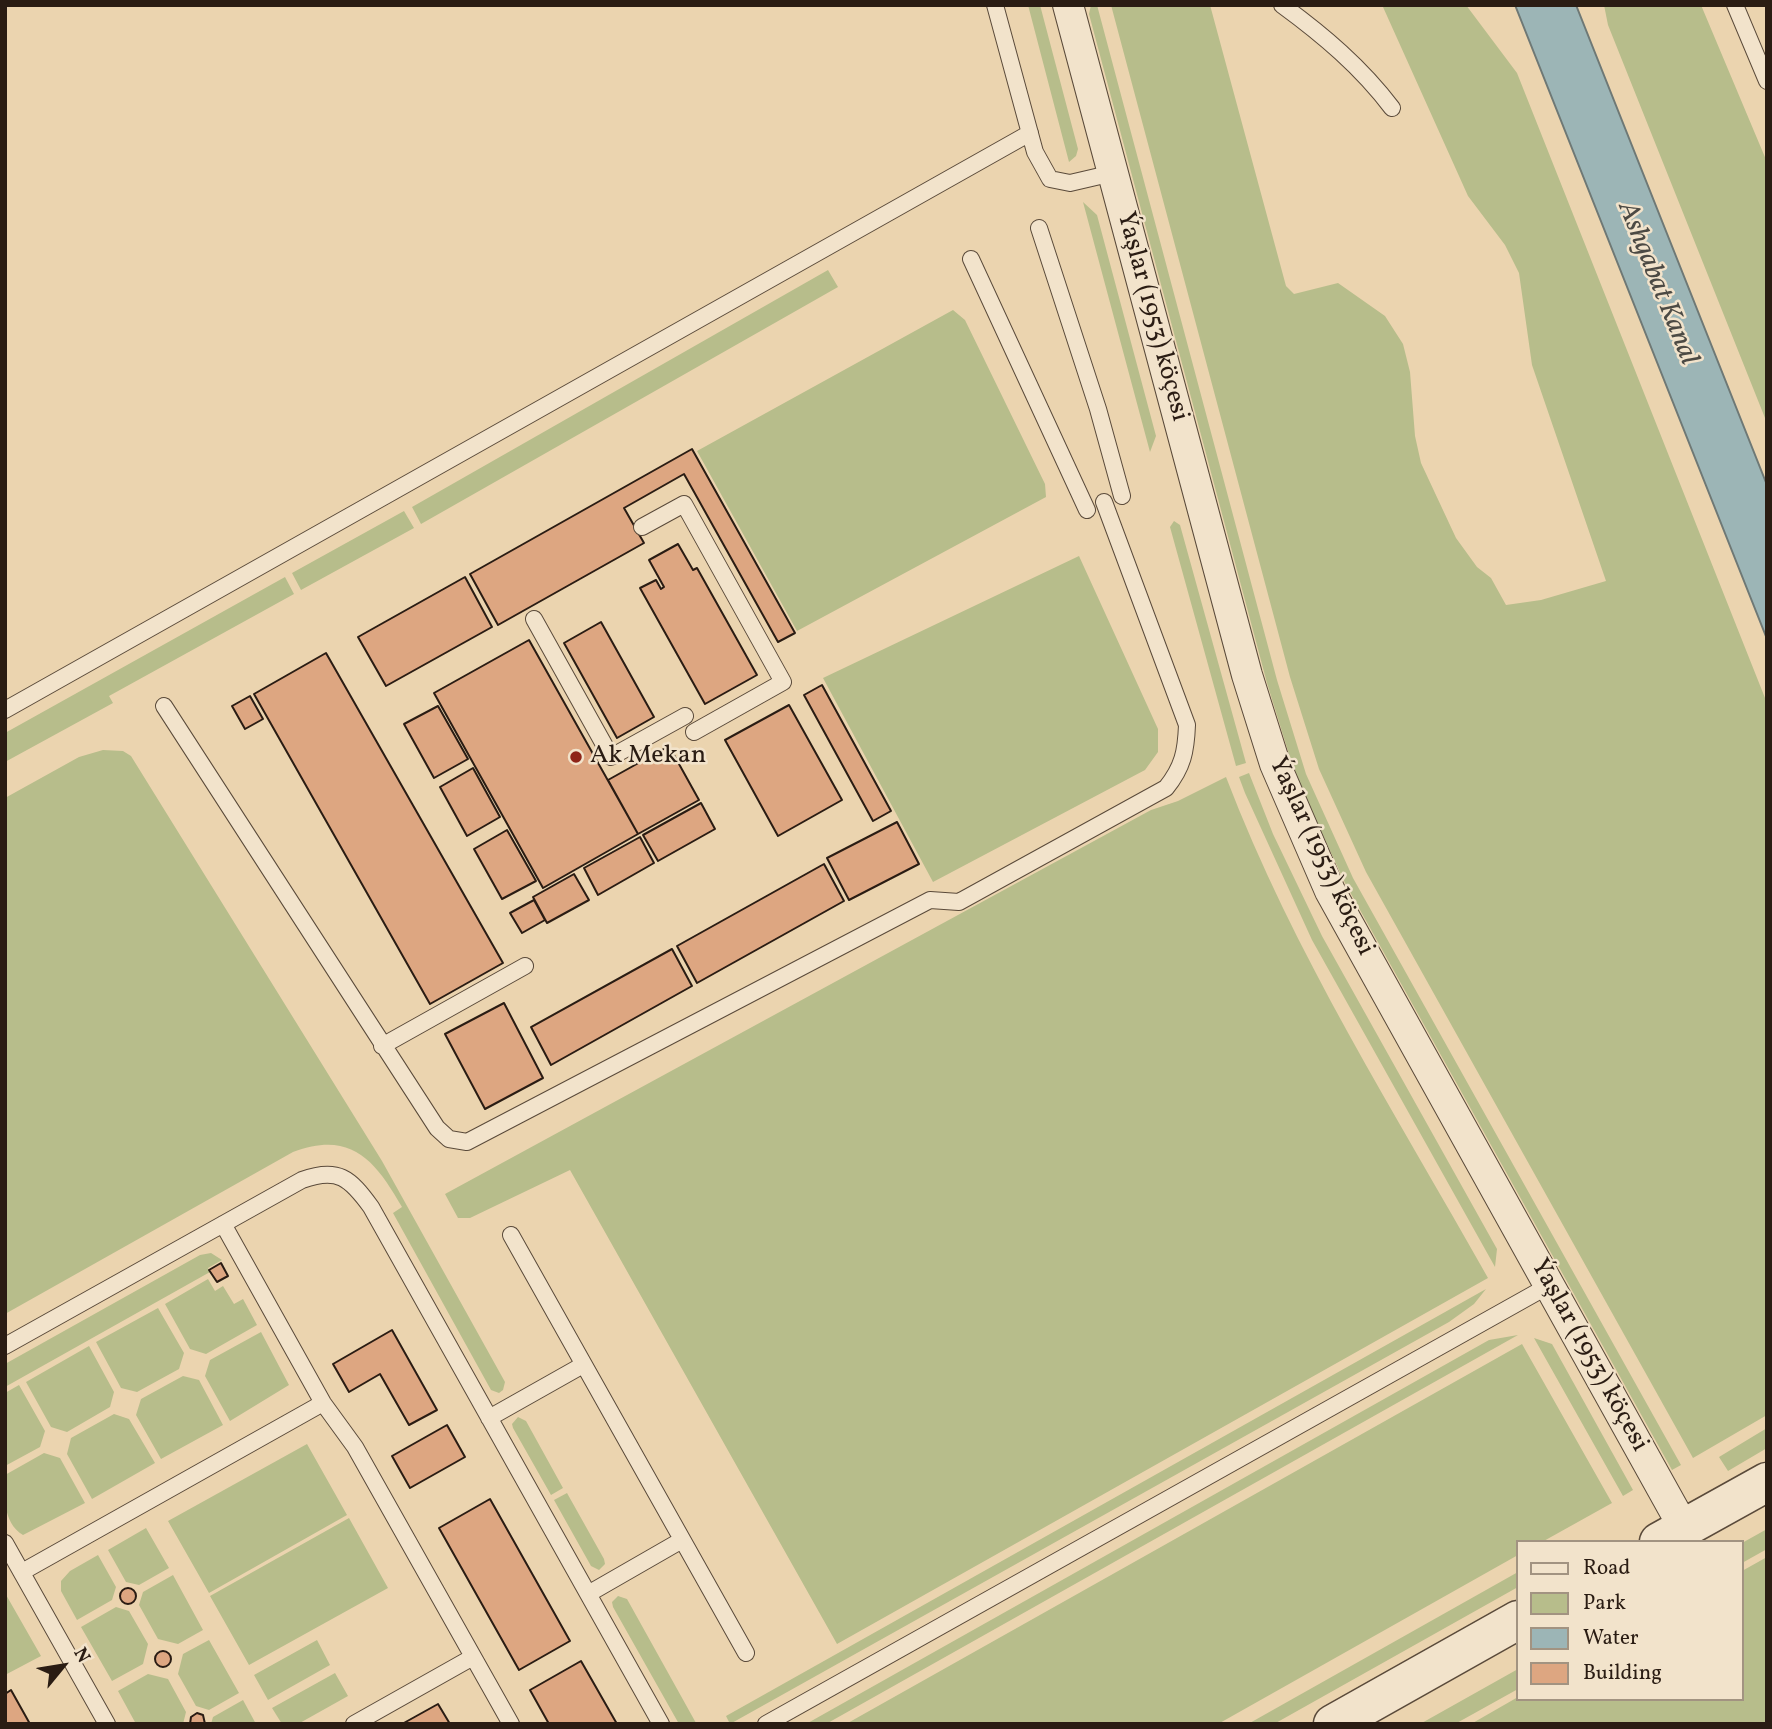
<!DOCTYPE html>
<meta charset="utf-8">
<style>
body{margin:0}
#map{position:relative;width:1772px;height:1729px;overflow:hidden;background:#ebd4af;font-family:Vollkorn,serif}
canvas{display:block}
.frame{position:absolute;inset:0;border:7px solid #2a1c13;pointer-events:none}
.legend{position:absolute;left:1516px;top:1540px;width:228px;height:161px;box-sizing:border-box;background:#f2e3cb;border:2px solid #a29381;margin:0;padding:9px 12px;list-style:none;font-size:21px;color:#2a1c13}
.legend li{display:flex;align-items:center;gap:14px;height:35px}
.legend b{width:35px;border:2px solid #a29381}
.north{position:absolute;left:28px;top:1631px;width:70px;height:70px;-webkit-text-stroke:5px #f2e3cb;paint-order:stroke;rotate:60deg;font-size:19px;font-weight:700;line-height:28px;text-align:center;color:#2a1c13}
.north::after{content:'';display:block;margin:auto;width:24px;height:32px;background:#2a1c13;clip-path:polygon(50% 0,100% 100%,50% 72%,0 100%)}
</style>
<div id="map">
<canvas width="1772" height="1729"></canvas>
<div class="frame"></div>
<ul class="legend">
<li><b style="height:9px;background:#f2e3cb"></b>Road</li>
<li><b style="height:19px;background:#b7bd8b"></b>Park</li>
<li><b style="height:19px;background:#9cb5b6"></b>Water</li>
<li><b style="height:19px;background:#dda681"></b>Building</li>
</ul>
<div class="north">N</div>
</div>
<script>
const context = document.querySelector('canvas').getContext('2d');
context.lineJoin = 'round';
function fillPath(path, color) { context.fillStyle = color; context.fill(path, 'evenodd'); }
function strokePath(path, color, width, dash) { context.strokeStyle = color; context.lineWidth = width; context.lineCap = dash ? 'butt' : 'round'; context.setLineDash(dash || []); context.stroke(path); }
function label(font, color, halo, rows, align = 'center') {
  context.font = font + ' Vollkorn,serif'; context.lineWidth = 5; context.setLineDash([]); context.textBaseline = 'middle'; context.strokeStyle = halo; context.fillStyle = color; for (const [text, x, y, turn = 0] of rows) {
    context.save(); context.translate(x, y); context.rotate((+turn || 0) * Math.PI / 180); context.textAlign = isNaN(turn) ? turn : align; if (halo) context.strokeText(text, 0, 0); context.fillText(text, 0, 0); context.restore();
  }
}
fillPath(new Path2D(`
 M 1028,5 L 1040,5 L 1078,149 L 1076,156 L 1069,162 Z
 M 1091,5 L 1097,5 L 1277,680 L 1306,774 L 1353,878 L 1681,1465 L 1672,1470 L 1345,883 L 1296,777 L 1267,683 L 1089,14 Z
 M 1111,5 L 1210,5 L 1286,286 L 1294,294 L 1338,283 L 1385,316 L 1403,344 L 1410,372 L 1415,436 L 1421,463 L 1456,538 L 1477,567 L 1491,578 L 1506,605 L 1541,600 L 1606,581 L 1532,365 L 1519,273 L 1505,245 L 1468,196 L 1383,7 L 1466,5 L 1517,73 L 1767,703 L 1767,1415 L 1693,1458 L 1366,872 L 1319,769 L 1290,677 Z
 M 1604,5 L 1701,5 L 1767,162 L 1767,423 L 1608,25 Z
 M 1083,202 L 1097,215 L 1156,436 L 1150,452 Z
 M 828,270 L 838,287 L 421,524 L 412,507 Z
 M 953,310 L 965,320 L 1045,484 L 1046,497 L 797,631 L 697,451 Z
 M 404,511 L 414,528 L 301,590 L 292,573 Z
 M 1174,521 L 1180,525 L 1246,763 L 1236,766 L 1170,527 Z
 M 1079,556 L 1158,729 L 1158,752 L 1145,770 L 933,882 L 823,678 Z
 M 285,577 L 294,594 L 109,696 L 113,703 L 5,762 L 5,733 Z
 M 103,750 L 123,751 L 131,756 L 382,1161 L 505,1382 L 503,1390 L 499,1393 L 491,1390 L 393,1213 L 402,1207 C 375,1160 351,1130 293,1152 L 5,1314 L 5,798 L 79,757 Z
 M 1249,773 L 1273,834 L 1322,936 L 1497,1249 L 1495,1267 L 1312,940 L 1245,793 L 1239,777 Z
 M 1226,777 C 1293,953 1396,1114 1488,1278 L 837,1644 L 570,1170 L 470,1218 L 458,1218 L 445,1194 L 1151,810 L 1178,801 Z
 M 211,1253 L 222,1260 L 208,1268 L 210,1272 L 5,1387 L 5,1364 L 200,1255 Z
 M 208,1279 L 215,1291 L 223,1286 L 234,1304 L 243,1299 L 257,1325 L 206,1354 L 190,1349 L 165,1304 Z
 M 1486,1289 L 1474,1304 L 1449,1322 L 730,1724 L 726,1716 Z
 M 158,1308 L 184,1353 L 179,1369 L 137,1392 L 121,1388 L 96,1342 Z
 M 261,1332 L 289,1385 L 230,1421 L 205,1376 L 210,1360 Z
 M 1518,1335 L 826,1724 L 806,1724 L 1489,1340 Z
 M 1534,1338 L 1552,1344 L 1633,1490 L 1623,1496 Z
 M 1522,1344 L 1612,1503 L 1542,1542 L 1518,1542 L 1518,1555 L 1218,1724 L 846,1724 Z
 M 89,1346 L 114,1392 L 110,1407 L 67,1432 L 51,1427 L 26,1382 Z
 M 183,1376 L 199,1380 L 223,1425 L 161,1459 L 136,1415 L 141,1399 Z
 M 19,1385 L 45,1431 L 40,1447 L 5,1466 L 5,1393 Z
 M 114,1414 L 129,1419 L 155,1463 L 92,1499 L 67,1454 L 71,1438 Z
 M 518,1417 L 526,1421 L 563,1488 L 551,1495 L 513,1428 L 512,1424 Z
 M 1767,1428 L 1767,1448 L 1728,1471 L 1719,1457 Z
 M 307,1444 L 347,1515 L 209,1593 L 168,1521 Z
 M 44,1453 L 60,1458 L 85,1503 L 23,1535 C 2,1522 5,1496 5,1475 Z
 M 567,1493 L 604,1559 L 605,1564 L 599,1570 L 591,1566 L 554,1500 Z
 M 349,1518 L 388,1588 L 249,1665 L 210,1596 Z
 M 146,1528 L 169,1568 L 139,1585 L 126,1582 L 108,1550 Z
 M 1767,1529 L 1767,1549 L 1742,1563 L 1742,1543 Z
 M 98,1555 L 116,1587 L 112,1600 L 77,1620 L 61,1591 L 61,1581 L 70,1571 Z
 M 1767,1557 L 1767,1724 L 1471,1724 L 1518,1697 L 1742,1699 L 1742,1571 Z
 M 1518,1572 L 1518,1587 L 1274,1724 L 1248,1724 Z
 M 173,1575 L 203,1630 L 178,1644 L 158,1639 L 139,1605 L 143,1592 Z
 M 5,1593 L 41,1656 L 5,1675 Z
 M 618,1596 L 627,1599 L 696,1723 L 679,1724 L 613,1607 L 612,1602 Z
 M 116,1607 L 129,1611 L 148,1644 L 143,1664 L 112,1681 L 81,1627 Z
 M 209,1640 L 239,1693 L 209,1710 L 196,1706 L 178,1674 L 183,1654 Z
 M 317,1640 L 330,1665 L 268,1700 L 254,1675 Z
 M 1518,1669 L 1518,1689 L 1455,1724 L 1420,1724 Z
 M 335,1673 L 348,1696 L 298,1724 L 282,1724 L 272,1708 Z
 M 148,1674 L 168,1679 L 186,1712 L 183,1724 L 136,1724 L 118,1691 Z
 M 243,1700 L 256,1724 L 211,1724 L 213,1717 Z`), '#b7bd8b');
const water = new Path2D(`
 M 1515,5 L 1576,5 L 1767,485 L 1767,639 Z`);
fillPath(water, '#9cb5b6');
strokePath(water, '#6e7875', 2);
const building = new Path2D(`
 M 692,449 L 795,633 L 778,642 L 684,474 L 624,508 L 644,543 L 498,625 L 470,574 Z
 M 678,544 L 693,570 L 697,568 L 757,675 L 705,704 L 640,588 L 656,580 L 661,589 L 664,587 L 649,560 Z
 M 465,577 L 492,627 L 386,686 L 358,637 Z
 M 601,622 L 654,717 L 617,738 L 564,643 Z
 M 529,640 L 638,834 L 543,888 L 434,693 Z
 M 326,653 L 503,963 L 430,1004 L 254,694 Z
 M 822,685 L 891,811 L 873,821 L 804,695 Z
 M 250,696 L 263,719 L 245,729 L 232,706 Z
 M 789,705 L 842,800 L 778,836 L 725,740 Z
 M 438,706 L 468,759 L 434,778 L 404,724 Z
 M 669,746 L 699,800 L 638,834 L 608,780 Z
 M 473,768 L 500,817 L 467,836 L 440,787 Z
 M 701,803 L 715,829 L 658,861 L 643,835 Z
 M 897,822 L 919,864 L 849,900 L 827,858 Z
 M 507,830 L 536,881 L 502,899 L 474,849 Z
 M 640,837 L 654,863 L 598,895 L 584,868 Z
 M 824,864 L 844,901 L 697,983 L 677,946 Z
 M 574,874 L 589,900 L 547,923 L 533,897 Z
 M 534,900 L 545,920 L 522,933 L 510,913 Z
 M 672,949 L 692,986 L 551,1065 L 531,1027 Z
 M 504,1003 L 543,1078 L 485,1109 L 445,1034 Z
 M 221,1263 L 228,1276 L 217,1282 L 209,1270 Z
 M 392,1330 L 437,1410 L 409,1425 L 380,1374 L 349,1392 L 333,1364 Z
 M 447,1425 L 465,1457 L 410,1488 L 392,1456 Z
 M 490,1499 L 570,1641 L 519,1670 L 439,1528 Z
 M120 1596a8 8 0 1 1 16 0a8 8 0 1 1-16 0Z
 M155 1659a8 8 0 1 1 16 0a8 8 0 1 1-16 0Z
 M 581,1661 L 617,1724 L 549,1724 L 530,1690 Z
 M 11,1690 L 30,1724 L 5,1724 L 5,1694 Z
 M 438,1704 L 450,1724 L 402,1724 Z
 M 197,1713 L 203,1715 L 205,1724 L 190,1724 L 191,1717 Z`);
fillPath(building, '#dda681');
strokePath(building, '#2a1c13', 2);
const service = new Path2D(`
 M 995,5 L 1035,152 L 1050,179 L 1070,183 L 1113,173
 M 1282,5 C 1323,35 1361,67 1392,108
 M 1735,5 L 1767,81
 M 1039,228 L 1098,409 L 1122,496
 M 971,259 L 1087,510
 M 642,527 L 684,504 L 783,682 L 694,732
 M 534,619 L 611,757 L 685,716
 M 164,706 L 437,1128 L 449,1139 L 467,1142 L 930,900 L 959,902 L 1166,788 C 1183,767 1186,751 1187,725 L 1104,502
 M 5,710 L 1030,133
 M 382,1046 L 525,966
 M 223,1224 L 323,1403 L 355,1447 L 511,1724
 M 511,1235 L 746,1653
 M 5,1346 L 302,1180 C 338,1167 350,1178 371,1207 L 661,1724
 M 489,1418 L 583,1365
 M 5,1543 L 107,1724
 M 22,1572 L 323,1403
 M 588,1594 L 682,1540
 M 354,1724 L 473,1657
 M 766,1724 L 1548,1286`);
const minor = new Path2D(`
 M 1068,5 L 1247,675 L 1275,764 L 1330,891 L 1684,1528`);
const tertiary = new Path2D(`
 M 1659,1542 L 1767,1482
 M 1333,1724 L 1518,1620`);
strokePath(service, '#5a4a3a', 18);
strokePath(minor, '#5a4a3a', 32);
strokePath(tertiary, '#5a4a3a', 41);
strokePath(service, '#f2e3cb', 16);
strokePath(minor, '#f2e3cb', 30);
strokePath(tertiary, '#f2e3cb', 38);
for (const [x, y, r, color] of [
 [576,757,7,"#8f2418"]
]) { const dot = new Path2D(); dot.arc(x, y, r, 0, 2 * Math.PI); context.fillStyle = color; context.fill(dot); strokePath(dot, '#f2e3cb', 2.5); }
label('26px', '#2a1c13', '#f2e3cb', [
 ["Ýaşlar (1953) köçesi",1151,317,75],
 ["Ýaşlar (1953) köçesi",1320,857,65],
 ["Ýaşlar (1953) köçesi",1588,1356,61]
]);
label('26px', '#2a1c13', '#f2e3cb', [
 ["Ak Mekan",590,757]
], 'left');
label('italic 28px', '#4c4a44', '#f2e3cb', [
 ["Ashgabat Kanal",1656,284,68]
]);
</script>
